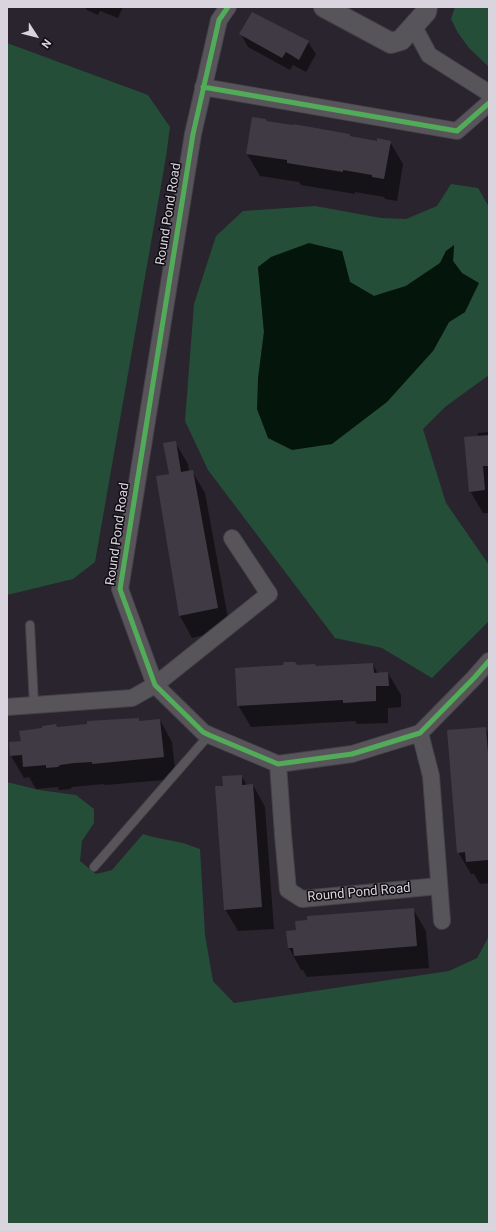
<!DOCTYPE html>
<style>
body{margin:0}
#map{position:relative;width:496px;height:1231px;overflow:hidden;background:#29242e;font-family:Roboto,sans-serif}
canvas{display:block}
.frame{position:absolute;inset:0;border:8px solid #d9d4de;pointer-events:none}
.north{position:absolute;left:16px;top:16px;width:40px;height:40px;-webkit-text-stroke:3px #100d13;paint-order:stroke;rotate:126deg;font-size:11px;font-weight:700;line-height:16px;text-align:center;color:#d9d4de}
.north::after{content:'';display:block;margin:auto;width:14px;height:18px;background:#d9d4de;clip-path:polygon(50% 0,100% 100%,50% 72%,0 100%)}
</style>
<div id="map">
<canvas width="496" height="1231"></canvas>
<div class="frame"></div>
<div class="north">N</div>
</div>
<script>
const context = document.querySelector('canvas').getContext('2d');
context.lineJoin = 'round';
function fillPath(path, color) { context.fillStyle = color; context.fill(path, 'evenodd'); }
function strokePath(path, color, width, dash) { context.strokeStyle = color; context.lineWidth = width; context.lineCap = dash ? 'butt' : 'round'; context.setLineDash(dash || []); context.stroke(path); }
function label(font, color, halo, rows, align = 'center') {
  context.font = font + ' Roboto,sans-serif'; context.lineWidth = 3; context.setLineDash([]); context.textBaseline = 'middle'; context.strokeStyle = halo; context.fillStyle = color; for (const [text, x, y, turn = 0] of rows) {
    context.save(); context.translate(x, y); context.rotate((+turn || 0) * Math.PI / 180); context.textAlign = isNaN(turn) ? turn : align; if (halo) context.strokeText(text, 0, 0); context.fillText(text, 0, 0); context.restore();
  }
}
fillPath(new Path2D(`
 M 455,7 L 489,7 L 489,67 L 469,48 L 458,33 L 451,19 Z
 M 7,43 L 148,95 L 170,127 L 166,157 L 95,562 L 73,579 L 7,595 Z
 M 451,184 L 478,188 L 489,207 L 489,375 L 445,407 L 423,429 L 446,503 L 489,565 L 489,621 L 432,678 L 382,648 L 335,638 L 208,470 L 185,421 L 194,304 L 216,236 L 243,211 L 315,206 L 381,218 L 406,219 L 437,206 ZM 454,246 L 453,261 L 462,273 L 465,312 L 449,322 L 433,351 L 258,379 L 264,332 L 258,267 L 342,251 L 350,282 L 374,296 L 406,286 L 440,263 L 446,251 Z
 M 7,782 L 39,790 L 76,795 L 94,809 L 94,823 L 82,841 L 80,861 L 96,874 L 112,870 L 143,834 L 153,837 L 183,843 L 200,849 L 205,935 L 213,981 L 234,1003 L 449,971 L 477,958 L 489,936 L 489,1224 L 7,1224 Z`), '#254e38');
fillPath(new Path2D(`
 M 309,243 L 342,251 L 350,282 L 374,296 L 406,286 L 440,263 L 446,251 L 454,245 L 453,261 L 462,273 L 479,283 L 465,312 L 449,322 L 433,351 L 387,402 L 332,444 L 292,450 L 268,438 L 257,409 L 258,379 L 264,332 L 258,267 L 271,257 Z`), '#04160b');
fillPath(new Path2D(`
 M 85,7 L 123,7 L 118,18 L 100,11 L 98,15 L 87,10 Z
 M 241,34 L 308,42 L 316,54 L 306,72 L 293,65 L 290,70 L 248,47 Z
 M 267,122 L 350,134 L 351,138 L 377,142 L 390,142 L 403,164 L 397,201 L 385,199 L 384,197 L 355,192 L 355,194 L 301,185 L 299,182 L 260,176 L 247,154 Z
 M 489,432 L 489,513 L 483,513 L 470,491 L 478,433 Z
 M 175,442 L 188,464 L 189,471 L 192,471 L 205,493 L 230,629 L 192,638 L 180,616 L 158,477 L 170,475 Z
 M 373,664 L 378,674 L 388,673 L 401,695 L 401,707 L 388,708 L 388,723 L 357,724 L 355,721 L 251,727 L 238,705 L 297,666 L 316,667 Z
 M 138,719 L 140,722 L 160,720 L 172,742 L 176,779 L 105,785 L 104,784 L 72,787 L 70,789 L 59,790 L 58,787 L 36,789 L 29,777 L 24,778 L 11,756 L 22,742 L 57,728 Z
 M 485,728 L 489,734 L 489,883 L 480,884 L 474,874 L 471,874 L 458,852 Z
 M 241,776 L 247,785 L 253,785 L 265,807 L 274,929 L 238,931 L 225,909 L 224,786 Z
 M 413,909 L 426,931 L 429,968 L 307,977 L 303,970 L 301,970 L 289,948 L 297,931 L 308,921 Z`), '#0007');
fillPath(new Path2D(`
 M 252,12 L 309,41 L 299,60 L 286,52 L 282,58 L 239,34 Z
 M 252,117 L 266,119 L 266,121 L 293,125 L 293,124 L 350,134 L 350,136 L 377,141 L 377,138 L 391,141 L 384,179 L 372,177 L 372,175 L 343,170 L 343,172 L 287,163 L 287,160 L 246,154 Z
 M 489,435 L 489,466 L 483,466 L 485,490 L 469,492 L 464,437 Z
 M 176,441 L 181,472 L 193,470 L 218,608 L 179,616 L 156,476 L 169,474 L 163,443 Z
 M 284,662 L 295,662 L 297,665 L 315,664 L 316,666 L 373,663 L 374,673 L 388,672 L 389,686 L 376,686 L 376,701 L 343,703 L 343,700 L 237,706 L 235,668 L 283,665 Z
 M 139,718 L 139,721 L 160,719 L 164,757 L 92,764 L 92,762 L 74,763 L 60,765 L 58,767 L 46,768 L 46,765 L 23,767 L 22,755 L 10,756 L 9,742 L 21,741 L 19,731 L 42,728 L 42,726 L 56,724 L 57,727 L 87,724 L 87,721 Z
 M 486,727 L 489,766 L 488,860 L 466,862 L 465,852 L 457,853 L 447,730 Z
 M 242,775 L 242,785 L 253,784 L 262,907 L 224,910 L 215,786 L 223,786 L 222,776 Z
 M 414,908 L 417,946 L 294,956 L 293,948 L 288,948 L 286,931 L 296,930 L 295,921 L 307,920 L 307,916 Z`), '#403a45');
const service = new Path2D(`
 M 30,625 L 34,705
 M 94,867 L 209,735`);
const minor = new Path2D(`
 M 228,7 L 219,20 L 193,134 L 120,589 L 155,685 L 203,732 L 209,735 L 278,764 L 352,754 L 420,733 L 474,678 L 489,661
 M 414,27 L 429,55 L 489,93
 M 203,87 L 457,131 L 489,103
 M 7,707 L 132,698 L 155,685 L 269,594 L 232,538
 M 420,733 L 431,776 L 442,921
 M 278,764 L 283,835 L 288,890 L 302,899 L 439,886`);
const tertiary = new Path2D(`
 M 324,7 L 391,43 L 401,40 L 426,12 L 427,7`);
strokePath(service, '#46414a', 10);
strokePath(minor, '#46414a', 18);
strokePath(tertiary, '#46414a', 22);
strokePath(service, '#58555a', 8);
strokePath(minor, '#58555a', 16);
strokePath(tertiary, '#58555a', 20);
strokePath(new Path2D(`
 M 228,7 L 219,20 L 193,134 L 120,589 L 155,685 L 203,732 L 209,735 L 278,764 L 352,754 L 420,733 L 474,678 L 489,661
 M 203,87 L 457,131 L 489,103`), '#51ab58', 5);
label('13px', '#d9d4de', '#100d13', [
 ["Round Pond Road",169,214,-81],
 ["Round Pond Road",118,534,-82],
 ["Round Pond Road",359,893,-5]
]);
</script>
